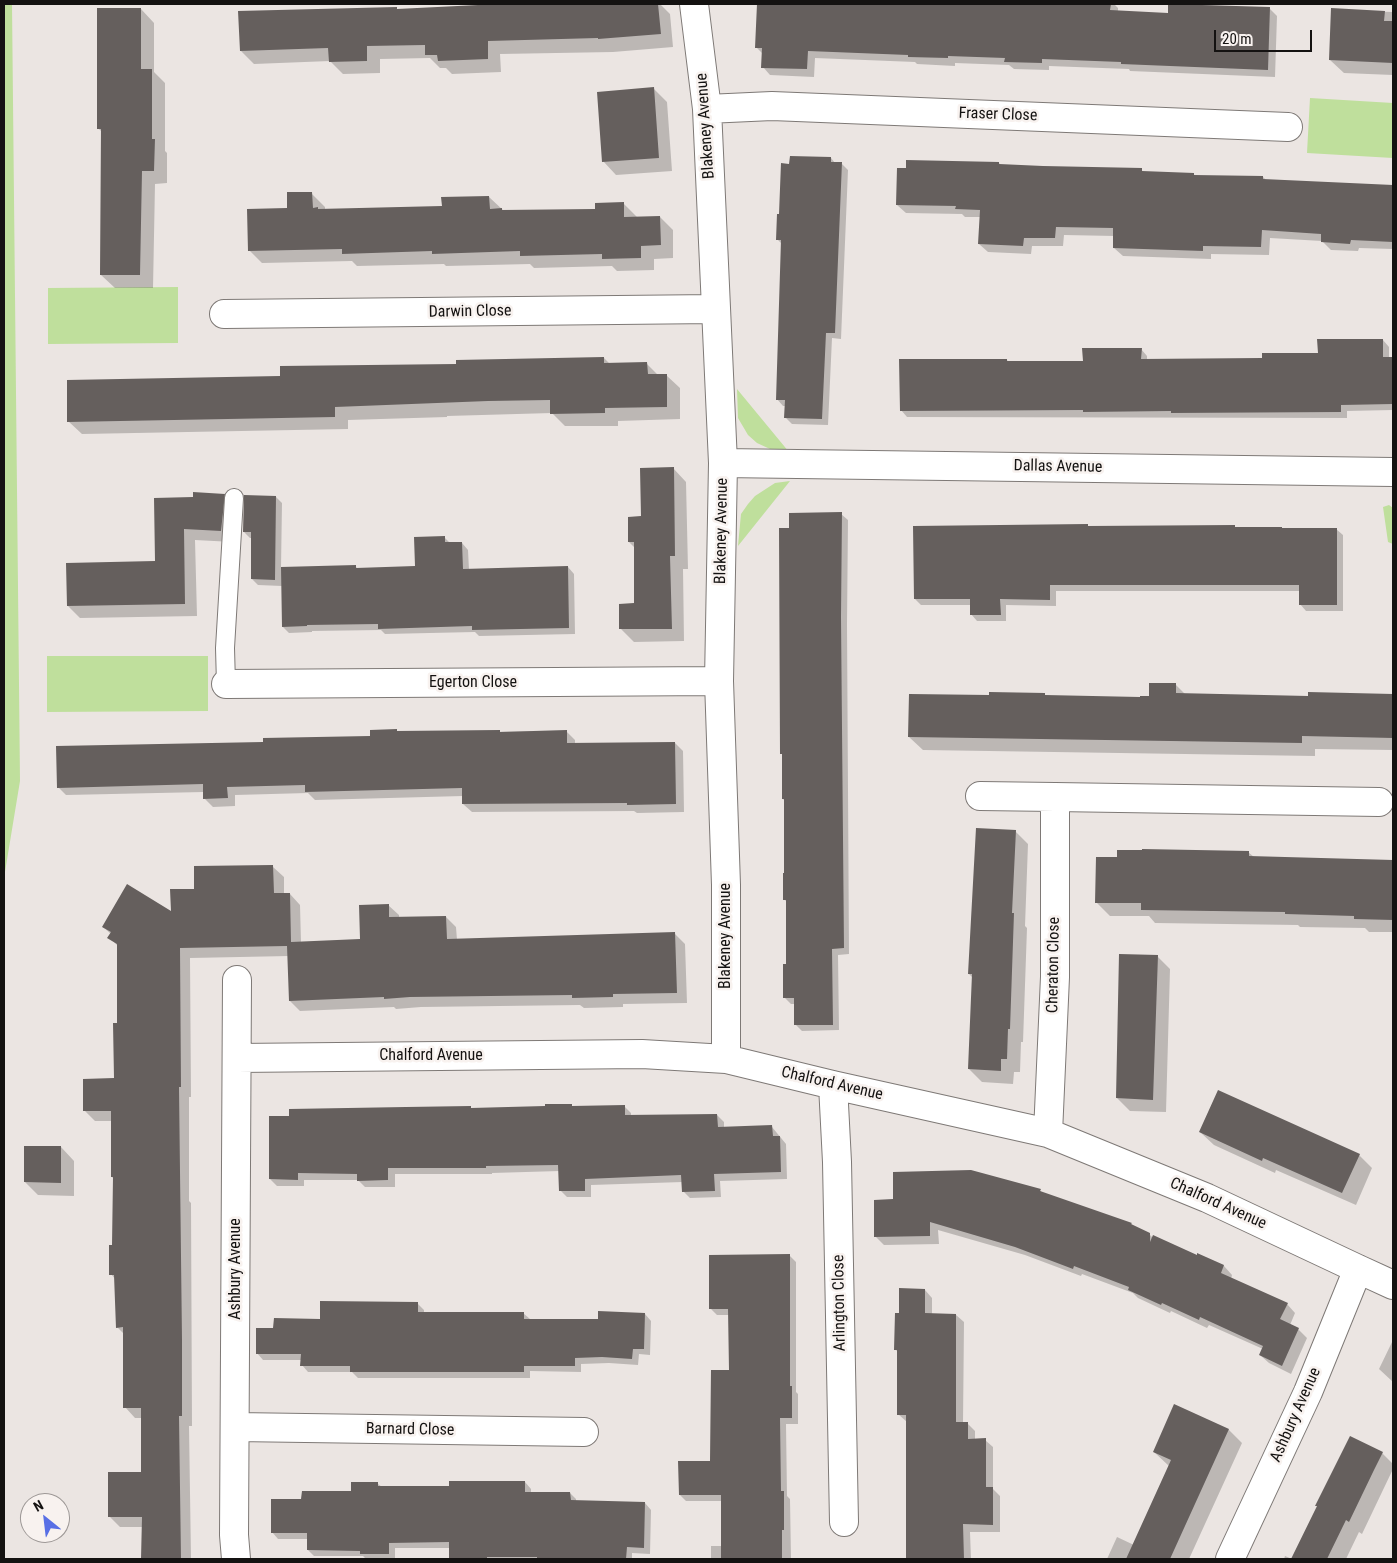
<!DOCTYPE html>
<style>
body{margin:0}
#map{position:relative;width:1397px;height:1563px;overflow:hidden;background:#ebe5e2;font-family:"Roboto Condensed",sans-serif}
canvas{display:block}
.frame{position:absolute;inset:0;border:5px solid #141211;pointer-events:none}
.north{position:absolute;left:20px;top:1493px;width:50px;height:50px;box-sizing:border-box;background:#f8f2ef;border:1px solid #9d9896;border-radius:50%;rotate:331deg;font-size:14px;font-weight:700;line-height:20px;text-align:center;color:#141211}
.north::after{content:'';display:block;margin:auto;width:18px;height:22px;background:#586fe5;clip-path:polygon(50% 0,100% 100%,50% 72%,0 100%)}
.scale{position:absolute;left:1214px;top:30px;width:98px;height:22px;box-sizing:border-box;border:2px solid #141211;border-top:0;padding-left:6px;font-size:15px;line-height:18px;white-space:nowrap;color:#141211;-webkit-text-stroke:4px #f8f2ef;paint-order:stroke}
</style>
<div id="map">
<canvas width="1397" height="1563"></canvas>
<div class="frame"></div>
<div class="north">N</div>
<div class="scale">20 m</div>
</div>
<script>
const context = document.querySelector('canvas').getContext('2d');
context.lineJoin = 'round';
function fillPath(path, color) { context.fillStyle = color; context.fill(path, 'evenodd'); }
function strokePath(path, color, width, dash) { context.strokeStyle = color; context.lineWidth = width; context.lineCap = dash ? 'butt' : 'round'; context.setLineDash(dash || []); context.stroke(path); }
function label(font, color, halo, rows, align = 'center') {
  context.font = font + ' "Roboto Condensed",sans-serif'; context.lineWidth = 5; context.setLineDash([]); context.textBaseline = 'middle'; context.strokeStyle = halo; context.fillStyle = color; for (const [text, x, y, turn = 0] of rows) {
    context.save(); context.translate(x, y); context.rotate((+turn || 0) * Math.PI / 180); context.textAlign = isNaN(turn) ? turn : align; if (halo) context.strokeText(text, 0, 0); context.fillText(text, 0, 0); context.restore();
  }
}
fillPath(new Path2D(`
 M 4,4 L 12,4 L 20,781 L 4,878 Z
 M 1310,98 L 1393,103 L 1393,158 L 1307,153 Z
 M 178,287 L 178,343 L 48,344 L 48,288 Z
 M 737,389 L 789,452 L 770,449 L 757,443 L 748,435 L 738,418 Z
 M 790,481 L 738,546 L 741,514 L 748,504 L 755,496 L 775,483 Z
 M 1389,505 L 1393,508 L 1393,544 L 1388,542 L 1383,507 Z
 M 47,656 L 208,656 L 208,711 L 47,712 Z`), '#bfdf9c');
fillPath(new Path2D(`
 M 513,4 L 602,4 L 603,5 L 660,4 L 670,14 L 673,47 L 613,52 L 500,54 L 501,72 L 452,74 L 446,68 L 440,68 L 430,58 L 380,59 L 380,73 L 343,74 L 330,61 L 254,64 L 241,51 L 396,8 L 398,10 Z
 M 758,4 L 1114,4 L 1118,8 L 1118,12 L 1169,14 L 1169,4 L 1269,8 L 1277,16 L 1275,77 L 1130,71 L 1129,69 L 1049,66 L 1049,70 L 1014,69 L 1009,65 L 955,63 L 955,66 L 917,64 L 915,62 L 815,58 L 814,77 L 770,75 L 763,67 L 763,54 L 756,47 Z
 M 141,9 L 154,23 L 154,72 L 165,83 L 165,151 L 167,153 L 167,183 L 155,184 L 153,288 L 115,288 L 101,275 L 103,133 L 98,128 Z
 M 1332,10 L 1393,12 L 1393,75 L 1344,73 L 1330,60 Z
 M 654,89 L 667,102 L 672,171 L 616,175 L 603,161 Z
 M 831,158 L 835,163 L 841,163 L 848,170 L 841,339 L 832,338 L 828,425 L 792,424 L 786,418 L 786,406 L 783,406 L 777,399 L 782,244 L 777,239 L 791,165 Z
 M 999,163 L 1001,166 L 1141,170 L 1144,172 L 1193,174 L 1196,176 L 1263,177 L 1267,181 L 1393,186 L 1393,249 L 1359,248 L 1358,251 L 1331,250 L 1322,241 L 1270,238 L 1269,255 L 1211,254 L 1211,259 L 1123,256 L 1114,248 L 1115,236 L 1064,235 L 1063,246 L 1032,246 L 1031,254 L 988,252 L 979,244 L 981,217 L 965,217 L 962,214 L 906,213 L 897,205 Z
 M 311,193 L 325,207 L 325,210 L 443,207 L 489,197 L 504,211 L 596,210 L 624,204 L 637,217 L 660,217 L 673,230 L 673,258 L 654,259 L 654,270 L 617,271 L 612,266 L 534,268 L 530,264 L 446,266 L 444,264 L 357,266 L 352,261 L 262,263 L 249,250 L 288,209 Z
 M 1383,340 L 1389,347 L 1389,358 L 1393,358 L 1393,410 L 1347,411 L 1347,418 L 907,417 L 901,410 L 1007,360 L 1009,363 L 1084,362 L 1141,349 L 1147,356 L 1147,360 L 1264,359 L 1319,354 Z
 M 604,358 L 610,364 L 647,364 L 658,375 L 666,375 L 680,388 L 680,419 L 618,421 L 618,426 L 565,426 L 552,413 L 447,416 L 447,417 L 348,420 L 348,429 L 82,434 L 68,421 L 282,377 L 457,365 Z
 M 673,468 L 686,482 L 688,569 L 683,569 L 684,641 L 634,642 L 621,629 L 636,605 L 636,549 L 629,542 L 642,518 Z
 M 224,495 L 236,507 L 233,542 L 195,540 L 197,616 L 80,618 L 68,606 L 156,562 L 194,498 Z
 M 276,497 L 282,503 L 281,568 L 355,566 L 358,569 L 416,567 L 445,538 L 450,543 L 462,543 L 468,550 L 469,570 L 568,567 L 574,574 L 575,634 L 479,636 L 475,632 L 385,634 L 381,630 L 312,631 L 312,632 L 289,633 L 283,627 L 282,586 L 258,585 L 252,579 L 252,538 L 250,538 L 244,532 Z
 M 841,514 L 848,520 L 847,624 L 849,954 L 838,955 L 839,1030 L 802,1031 L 795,1024 L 795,1004 L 791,1004 L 784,997 L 787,965 L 788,903 L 784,899 L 786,874 L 785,801 L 783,799 L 790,529 Z
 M 1088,526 L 1090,527 L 1336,529 L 1343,535 L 1343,611 L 1306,611 L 1300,604 L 1300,591 L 1056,591 L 1056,606 L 1006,605 L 1006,621 L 977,621 L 971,614 L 971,605 L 921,605 L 915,599 Z
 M 1176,685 L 1186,695 L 1309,697 L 1309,693 L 1393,695 L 1393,750 L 1315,749 L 1315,756 L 923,750 L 909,737 L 1046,697 L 1150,698 Z
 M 566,731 L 575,740 L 575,745 L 675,743 L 683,751 L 684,812 L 637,813 L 634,811 L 472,812 L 463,804 L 463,796 L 315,800 L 308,793 L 235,795 L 235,806 L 213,807 L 204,798 L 204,792 L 66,795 L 58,787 L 264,743 L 371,737 L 398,733 Z
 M 1015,831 L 1028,844 L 1025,926 L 1027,928 L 1023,1042 L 1021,1042 L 1020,1072 L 1014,1072 L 1013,1084 L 982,1082 L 969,1069 L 973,978 L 969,974 Z
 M 1248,852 L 1254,857 L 1393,861 L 1393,932 L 1369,932 L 1365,928 L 1300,927 L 1298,925 L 1155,923 L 1149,916 L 1110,916 L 1096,902 Z
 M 273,867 L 284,877 L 284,894 L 290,894 L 300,905 L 301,943 L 362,940 L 388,905 L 399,915 L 399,918 L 446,917 L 456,927 L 457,940 L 675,934 L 685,944 L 687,1003 L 623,1004 L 623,1007 L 584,1008 L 580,1005 L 421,1007 L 396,1009 L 394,1007 L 300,1011 L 290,1001 L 289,956 L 190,958 L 191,1097 L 189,1097 L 189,1201 L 191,1203 L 192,1426 L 189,1426 L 191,1559 L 142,1559 L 143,1527 L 120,1527 L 110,1517 L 142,1473 L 142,1418 L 135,1418 L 125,1407 L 125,1335 L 117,1327 L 116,1280 L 111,1274 L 113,1246 L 114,1179 L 112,1177 L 112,1121 L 95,1121 L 84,1110 L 115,1080 L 119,1024 L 119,947 L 109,937 L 111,934 L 103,927 L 172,913 L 195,890 Z
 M 1157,956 L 1170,969 L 1166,1112 L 1130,1111 L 1117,1098 Z
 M 624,1106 L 631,1113 L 631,1116 L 717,1115 L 724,1122 L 724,1128 L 772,1127 L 786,1144 L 787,1179 L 720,1181 L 721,1197 L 690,1198 L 683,1191 L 683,1182 L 591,1185 L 591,1197 L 567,1197 L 560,1190 L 560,1171 L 492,1173 L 492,1174 L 395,1174 L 395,1187 L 365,1187 L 358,1180 L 304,1180 L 304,1186 L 277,1186 L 270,1179 L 290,1117 L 471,1108 L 472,1109 Z
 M 1200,1132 L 1359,1155 L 1372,1168 L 1356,1205 L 1276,1170 L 1275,1173 L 1214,1145 Z
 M 61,1147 L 74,1161 L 74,1196 L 38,1195 L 25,1182 Z
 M 1040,1190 L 1042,1193 L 1131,1224 L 1135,1228 L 1149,1234 L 1153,1238 L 1197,1256 L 1198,1254 L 1224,1266 L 1232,1275 L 1231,1279 L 1287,1304 L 1295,1313 L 1290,1325 L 1298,1329 L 1307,1338 L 1291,1374 L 1269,1363 L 1260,1355 L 1263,1349 L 1209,1325 L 1207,1328 L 1171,1311 L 1170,1313 L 1138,1298 L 1133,1293 L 1082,1274 L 1081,1276 L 1025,1255 L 938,1230 L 939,1244 L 884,1245 L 875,1236 Z
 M 789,1255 L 796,1262 L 796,1392 L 798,1394 L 798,1424 L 786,1424 L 787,1496 L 790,1499 L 791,1559 L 711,1559 L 711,1546 L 722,1546 L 722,1501 L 686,1501 L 680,1495 L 712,1462 L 730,1371 L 729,1315 L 717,1315 L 711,1309 Z
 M 925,1290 L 932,1298 L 932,1315 L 956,1315 L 964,1322 L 963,1423 L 967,1423 L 975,1431 L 975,1440 L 985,1440 L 993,1447 L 993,1489 L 1000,1496 L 1000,1532 L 970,1532 L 971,1559 L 907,1559 L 907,1422 L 898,1414 L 899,1353 L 896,1350 L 900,1314 Z
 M 418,1304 L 424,1310 L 424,1313 L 523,1313 L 530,1319 L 599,1321 L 645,1314 L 651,1321 L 650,1355 L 639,1354 L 638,1365 L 609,1363 L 581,1364 L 581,1372 L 530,1371 L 530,1378 L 358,1378 L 352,1372 L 308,1372 L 302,1365 L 302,1360 L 263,1360 L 257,1353 L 274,1329 L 321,1320 Z
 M 1393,1340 L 1393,1382 L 1379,1369 Z
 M 1175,1406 L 1229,1430 L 1242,1443 L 1189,1559 L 1107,1559 L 1117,1537 L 1134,1545 L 1169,1466 L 1154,1452 Z
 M 1382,1453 L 1393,1464 L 1393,1469 L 1362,1534 L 1359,1532 L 1346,1559 L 1293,1559 L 1319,1507 Z
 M 525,1482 L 531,1489 L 531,1493 L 570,1493 L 576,1499 L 576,1502 L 645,1503 L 651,1510 L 650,1554 L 632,1553 L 632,1559 L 451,1559 L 450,1548 L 395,1548 L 395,1559 L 366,1559 L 363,1556 L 314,1556 L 308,1550 L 308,1539 L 278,1539 L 272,1532 L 303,1500 L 352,1492 L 378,1484 L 382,1487 L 450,1487 Z
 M 1285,1556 L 1292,1559 L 1284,1559 Z`), '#0003');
fillPath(new Path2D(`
 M 498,4 L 658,4 L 661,34 L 598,39 L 598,38 L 488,41 L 488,59 L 438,61 L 437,55 L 425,55 L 425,45 L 367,46 L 367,61 L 329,62 L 328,48 L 240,51 L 238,11 L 397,7 L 397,9 Z
 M 757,4 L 1111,4 L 1110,10 L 1168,13 L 1168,4 L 1270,7 L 1268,70 L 1121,64 L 1121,62 L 1042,59 L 1042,63 L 1004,62 L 1005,58 L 948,56 L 948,58 L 908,57 L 908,55 L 808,51 L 807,69 L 761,68 L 762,48 L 755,48 Z
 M 97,8 L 141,8 L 141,69 L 152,69 L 152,139 L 155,139 L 154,171 L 142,171 L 140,275 L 100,275 L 101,129 L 97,129 Z
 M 1331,8 L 1385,11 L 1384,21 L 1393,21 L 1393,63 L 1329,60 Z
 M 654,87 L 659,158 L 602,162 L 597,92 Z
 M 790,156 L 831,157 L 831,162 L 842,162 L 835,333 L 826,333 L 822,419 L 784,418 L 785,400 L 776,400 L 781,240 L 776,240 L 777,214 L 779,214 L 781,163 L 789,164 Z
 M 906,160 L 999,162 L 999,164 L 1043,166 L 1142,168 L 1142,171 L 1194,173 L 1194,175 L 1263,176 L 1263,179 L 1393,185 L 1393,242 L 1351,240 L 1350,244 L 1321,242 L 1321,234 L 1262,230 L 1261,247 L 1203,246 L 1203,251 L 1113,248 L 1113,228 L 1056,227 L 1055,238 L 1024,238 L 1023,246 L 978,244 L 980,210 L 955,209 L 956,206 L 896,205 L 897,168 L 906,168 Z
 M 287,192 L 312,192 L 313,208 L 318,207 L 318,209 L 442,206 L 441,197 L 489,196 L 490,209 L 502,208 L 502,210 L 595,209 L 595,203 L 624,202 L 624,217 L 660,216 L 661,245 L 641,246 L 641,258 L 602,259 L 602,254 L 520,256 L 520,251 L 432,254 L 432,251 L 342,254 L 342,249 L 248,251 L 247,209 L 287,208 Z
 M 1317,339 L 1383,339 L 1383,357 L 1393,357 L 1393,404 L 1341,405 L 1341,412 L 1171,413 L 1171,411 L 1083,412 L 1083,410 L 900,411 L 899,359 L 1007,359 L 1007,361 L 1083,361 L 1082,348 L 1142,348 L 1141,359 L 1262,358 L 1262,353 L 1318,353 Z
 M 604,357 L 604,363 L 647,362 L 648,374 L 667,374 L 667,407 L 605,408 L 605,413 L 550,414 L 550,400 L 488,401 L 335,407 L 335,417 L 67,422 L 67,380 L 280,376 L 280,366 L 456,364 L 456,360 Z
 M 674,467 L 675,556 L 670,556 L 672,629 L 619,629 L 619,604 L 634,603 L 634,542 L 628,542 L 628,517 L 641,516 L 640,468 Z
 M 193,492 L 225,494 L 221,531 L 184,529 L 185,604 L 67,606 L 66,563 L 155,561 L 154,498 L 193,497 Z
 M 244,495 L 276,496 L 275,580 L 251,579 L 251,532 L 243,532 Z
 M 842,512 L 841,617 L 844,948 L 832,949 L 833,1025 L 794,1025 L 794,998 L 783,998 L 783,964 L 786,964 L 786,900 L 783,900 L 783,873 L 784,873 L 784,799 L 782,799 L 782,754 L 780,754 L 779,528 L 789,528 L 789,513 Z
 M 1088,524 L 1088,526 L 1235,525 L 1235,527 L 1282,527 L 1282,528 L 1337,528 L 1337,605 L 1299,605 L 1299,585 L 1050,585 L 1050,600 L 1000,599 L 1001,615 L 970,615 L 970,599 L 914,599 L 913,526 Z
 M 445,536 L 445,542 L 462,542 L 463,569 L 568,566 L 569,628 L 472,630 L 472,626 L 378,629 L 378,624 L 307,625 L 307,626 L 282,627 L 281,567 L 356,565 L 356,568 L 415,566 L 414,537 Z
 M 1149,683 L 1176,683 L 1176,693 L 1308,696 L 1308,692 L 1393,694 L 1393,738 L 1302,736 L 1302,743 L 908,737 L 909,694 L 989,695 L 989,692 L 1045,693 L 1045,695 L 1140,697 L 1140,696 L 1149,696 Z
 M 397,729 L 397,731 L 500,730 L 500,732 L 567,730 L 567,743 L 675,742 L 676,804 L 627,805 L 627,803 L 462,804 L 462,788 L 305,792 L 305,785 L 227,787 L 228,798 L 203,799 L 203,784 L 57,788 L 56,746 L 263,742 L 263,738 L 370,736 L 370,730 Z
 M 976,828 L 1016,830 L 1012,913 L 1014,913 L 1010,1029 L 1008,1029 L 1007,1059 L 1001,1059 L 1001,1071 L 968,1069 L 972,974 L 968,974 Z
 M 1142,849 L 1249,851 L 1249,856 L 1393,860 L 1393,920 L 1354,919 L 1354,916 L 1285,914 L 1285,912 L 1141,910 L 1141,903 L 1095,903 L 1096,857 L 1117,857 L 1117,850 L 1142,850 Z
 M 273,865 L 274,893 L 290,893 L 291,942 L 360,939 L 359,905 L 389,904 L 389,917 L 446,916 L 447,939 L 675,932 L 677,993 L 613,994 L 613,997 L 572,998 L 572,995 L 410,997 L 384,999 L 384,997 L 289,1001 L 287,946 L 180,948 L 181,1087 L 179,1087 L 182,1340 L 182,1416 L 179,1416 L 181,1559 L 141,1559 L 142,1517 L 108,1517 L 108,1472 L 141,1472 L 141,1408 L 123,1408 L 123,1327 L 116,1328 L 114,1275 L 109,1275 L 109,1245 L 112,1245 L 113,1177 L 111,1177 L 111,1111 L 83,1111 L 83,1079 L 114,1078 L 113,1023 L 117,1023 L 117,944 L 107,938 L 111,932 L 102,927 L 127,884 L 171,911 L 170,889 L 194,889 L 194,866 Z
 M 1119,954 L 1158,955 L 1153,1100 L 1116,1098 Z
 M 1218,1090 L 1360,1154 L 1342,1193 L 1263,1158 L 1262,1161 L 1199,1132 Z
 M 545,1104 L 572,1104 L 572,1106 L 625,1105 L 625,1115 L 717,1114 L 718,1127 L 772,1125 L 773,1136 L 780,1136 L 781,1172 L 714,1174 L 715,1191 L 682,1192 L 681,1175 L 585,1179 L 585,1191 L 559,1191 L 558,1165 L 486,1166 L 486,1168 L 388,1168 L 388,1180 L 357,1181 L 357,1174 L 298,1173 L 298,1180 L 269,1179 L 269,1116 L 289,1116 L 289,1109 L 406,1107 L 471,1106 L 471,1108 L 545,1106 Z
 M 24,1146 L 61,1146 L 61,1183 L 24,1182 Z
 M 971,1170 L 1041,1189 L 1040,1191 L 1132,1223 L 1131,1224 L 1150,1233 L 1150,1242 L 1153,1235 L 1197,1255 L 1197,1253 L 1224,1265 L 1221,1273 L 1288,1303 L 1280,1319 L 1299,1328 L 1282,1366 L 1259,1355 L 1263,1346 L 1200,1317 L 1199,1320 L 1162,1303 L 1161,1305 L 1128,1290 L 1129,1287 L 1074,1266 L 1073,1269 L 1015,1247 L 930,1222 L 930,1236 L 874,1237 L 874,1200 L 893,1199 L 893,1172 Z
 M 790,1254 L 790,1386 L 792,1386 L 792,1418 L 780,1418 L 781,1491 L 784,1491 L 784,1530 L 782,1530 L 782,1559 L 721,1559 L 721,1495 L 679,1495 L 678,1461 L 710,1461 L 711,1370 L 729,1370 L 728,1309 L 709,1309 L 709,1255 Z
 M 899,1288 L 925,1289 L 925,1313 L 956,1314 L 956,1422 L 968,1422 L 968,1439 L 986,1438 L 986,1487 L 993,1487 L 993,1525 L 963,1524 L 964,1559 L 906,1559 L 906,1415 L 897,1415 L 897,1350 L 894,1350 L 895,1313 L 899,1313 Z
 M 320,1301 L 418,1302 L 418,1312 L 524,1312 L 524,1319 L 598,1319 L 598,1311 L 645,1313 L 644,1349 L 633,1349 L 632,1359 L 602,1357 L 575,1358 L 575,1366 L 524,1366 L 524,1372 L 350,1372 L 350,1366 L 300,1366 L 301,1354 L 256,1354 L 256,1328 L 273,1328 L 274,1318 L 320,1319 Z
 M 1174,1404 L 1229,1429 L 1170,1559 L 1126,1559 L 1171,1460 L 1153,1452 Z
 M 1350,1436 L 1383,1452 L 1374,1470 L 1349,1522 L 1346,1520 L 1327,1559 L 1291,1559 L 1317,1506 L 1315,1506 Z
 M 449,1481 L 525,1481 L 525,1492 L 570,1492 L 571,1500 L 645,1502 L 644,1548 L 627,1547 L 626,1559 L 537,1559 L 537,1557 L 487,1557 L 487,1559 L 449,1559 L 449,1542 L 389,1543 L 389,1554 L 360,1554 L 360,1551 L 307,1550 L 307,1533 L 271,1533 L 271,1499 L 301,1499 L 302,1491 L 351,1491 L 351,1482 L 378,1482 L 378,1486 L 449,1486 Z`), '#655f5d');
const lane = new Path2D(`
 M 226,684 L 225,648 L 234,498`);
const street = new Path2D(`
 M 694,4 L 707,109 L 723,463 L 719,681 L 726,885 L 726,1059
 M 707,109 L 772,106 L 1288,127
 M 224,314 L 715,309
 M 723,463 L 1393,472
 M 226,684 L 719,681
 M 980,796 L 1055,797
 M 237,1058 L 642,1054 L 726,1059 L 833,1085 L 1048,1133 L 1207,1198 L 1358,1269 L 1393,1285
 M 833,1085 L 837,1162 L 844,1522
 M 1048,1133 L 1055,977 L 1055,797 L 1379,802
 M 236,1427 L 584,1432
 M 236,1559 L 234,1535 L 237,980
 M 1230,1559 L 1308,1392 L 1358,1269`);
strokePath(lane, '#7e7976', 20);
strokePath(street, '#7e7976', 30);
strokePath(lane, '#fff', 18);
strokePath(street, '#fff', 28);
label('16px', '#141211', '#f8f2ef', [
 ["Fraser Close",998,115,2],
 ["Blakeney Avenue",706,126,-94],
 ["Darwin Close",470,312,-1],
 ["Dallas Avenue",1058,467,1],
 ["Blakeney Avenue",722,531,-89],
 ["Egerton Close",473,683],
 ["Blakeney Avenue",726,936,-90],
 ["Cheraton Close",1054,965,-89],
 ["Chalford Avenue",431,1056],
 ["Chalford Avenue",832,1084,13],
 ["Chalford Avenue",1218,1204,24],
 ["Ashbury Avenue",236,1269,-90],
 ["Arlington Close",840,1303,-91],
 ["Ashbury Avenue",1296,1415,-66],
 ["Barnard Close",410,1430,1]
]);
</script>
